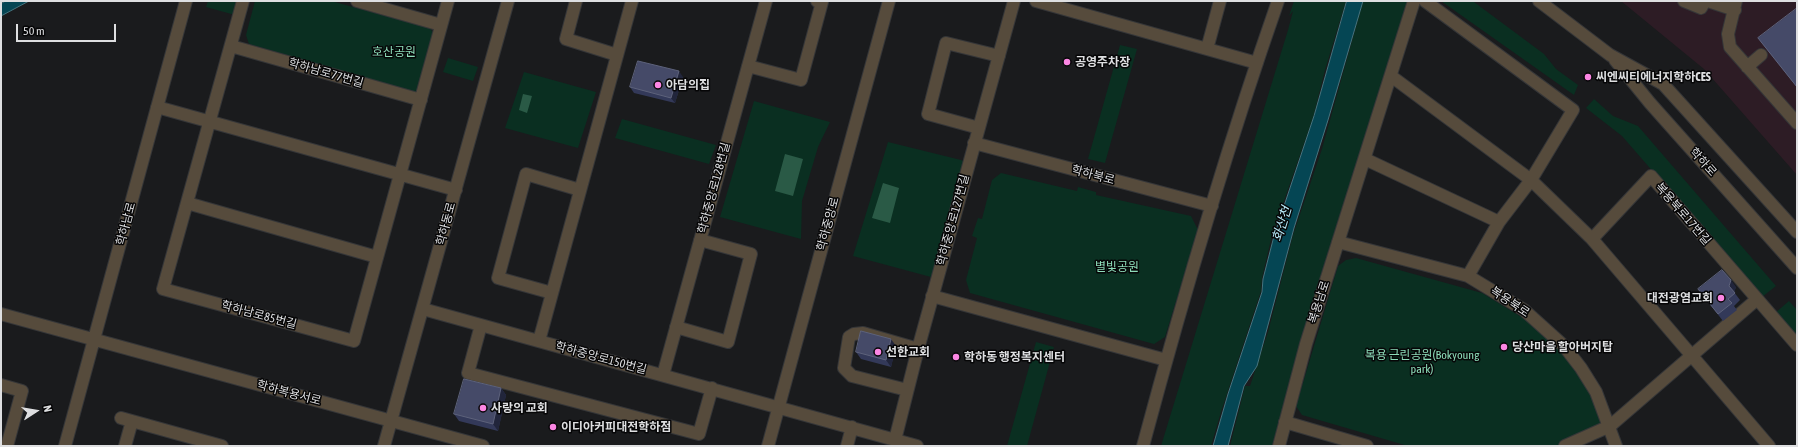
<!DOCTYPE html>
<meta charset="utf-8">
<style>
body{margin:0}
#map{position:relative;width:1798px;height:447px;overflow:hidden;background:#1a1b1d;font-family:"Asap Condensed",sans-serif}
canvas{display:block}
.frame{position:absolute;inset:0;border:2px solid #dedfe1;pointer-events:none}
.north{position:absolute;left:16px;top:391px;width:40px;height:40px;-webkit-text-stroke:3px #060607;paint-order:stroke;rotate:78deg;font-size:11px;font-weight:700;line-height:16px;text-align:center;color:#dedfe1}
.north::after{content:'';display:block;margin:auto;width:14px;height:18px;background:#dedfe1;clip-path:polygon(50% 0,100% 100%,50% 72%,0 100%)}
.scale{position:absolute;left:16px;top:24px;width:100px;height:18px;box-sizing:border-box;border:2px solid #dedfe1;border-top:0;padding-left:5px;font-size:12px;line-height:14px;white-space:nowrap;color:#dedfe1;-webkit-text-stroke:3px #060607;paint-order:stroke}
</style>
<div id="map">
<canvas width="1798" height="447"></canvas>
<div class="frame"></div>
<div class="north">N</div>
<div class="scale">50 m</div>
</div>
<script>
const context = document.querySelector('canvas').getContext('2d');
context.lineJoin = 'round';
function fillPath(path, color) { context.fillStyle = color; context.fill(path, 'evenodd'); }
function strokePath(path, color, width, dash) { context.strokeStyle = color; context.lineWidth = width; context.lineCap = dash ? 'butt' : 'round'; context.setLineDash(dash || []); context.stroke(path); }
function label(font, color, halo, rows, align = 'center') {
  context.font = font + ' "Asap Condensed","Noto Sans KR",sans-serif'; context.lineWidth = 3; context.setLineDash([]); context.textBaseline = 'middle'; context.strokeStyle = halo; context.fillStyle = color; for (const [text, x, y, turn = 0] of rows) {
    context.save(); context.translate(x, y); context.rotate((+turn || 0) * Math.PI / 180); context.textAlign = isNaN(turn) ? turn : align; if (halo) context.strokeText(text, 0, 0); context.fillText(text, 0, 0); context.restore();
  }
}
fillPath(new Path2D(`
 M 1621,1 L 1797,1 L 1797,175 L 1704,69 Z`), '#2d1c25');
fillPath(new Path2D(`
 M 208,1 L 239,1 L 235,15 L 206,7 Z
 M 255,1 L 331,1 L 430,28 L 436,38 L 422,87 L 415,92 L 249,44 L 246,35 Z
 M 1294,1 L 1346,1 L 1325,70 L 1313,118 L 1272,235 L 1262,278 L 1261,291 L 1221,412 L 1211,446 L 1161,446 L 1288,30 L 1293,11 L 1289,16 Z
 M 1363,1 L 1408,1 L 1320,278 L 1272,446 L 1230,446 L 1245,386 L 1250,386 L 1268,332 L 1293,235 L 1322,149 Z
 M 1441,1 L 1474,2 L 1544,54 L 1556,69 L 1578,85 L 1574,95 Z
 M 1120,45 L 1137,49 L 1105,163 L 1088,159 Z
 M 448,58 L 478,67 L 473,81 L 443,72 Z
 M 524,72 L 596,92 L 578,148 L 505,128 Z
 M 1594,99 L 1613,116 L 1638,126 L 1776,286 L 1762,297 L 1622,136 L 1586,108 Z
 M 754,101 L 830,122 L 818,147 L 802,201 L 801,239 L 720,217 Z
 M 622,119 L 716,145 L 709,164 L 615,138 Z
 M 888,142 L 961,160 L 969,164 L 931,277 L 853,256 Z
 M 1001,173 L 1077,191 L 1078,187 L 1096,192 L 1096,195 L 1191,216 L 1198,230 L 1165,337 L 1154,344 L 970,293 L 966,280 L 977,238 L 972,236 L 978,218 L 982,219 L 992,180 Z
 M 1356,258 L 1482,293 L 1536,326 L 1562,351 L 1584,379 L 1604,420 L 1600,428 L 1556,446 L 1408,446 L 1302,415 L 1296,406 L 1338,266 L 1346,260 Z
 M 1789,301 L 1797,310 L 1797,338 L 1775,313 Z
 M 1036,342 L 1054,347 L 1027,446 L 1007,446 Z`), '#0a2f21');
fillPath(new Path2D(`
 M 523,94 L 532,96 L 527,113 L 519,110 Z
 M 785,154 L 803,159 L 793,196 L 775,191 Z
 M 883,183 L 899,188 L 890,223 L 872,218 Z`), '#2a5a46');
const water = new Path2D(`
 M 6,1 L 29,1 L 1,16 L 1,4 Z
 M 1347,1 L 1363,1 L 1328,120 L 1294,228 L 1257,366 L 1244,386 L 1228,446 L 1213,446 L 1228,394 L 1262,292 L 1263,279 L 1274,236 L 1314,116 Z`);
fillPath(water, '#054654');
strokePath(water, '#46747e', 1);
const minor = new Path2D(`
 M 243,1 L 163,289 L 354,341 L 448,1
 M 357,1 L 441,25
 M 576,1 L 566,39 L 617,55
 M 1036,1 L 1257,63
 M 1425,1 L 1573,110 L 1531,180 L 1499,222 L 1468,276
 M 1539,1 L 1610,55 L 1663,84 L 1797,232
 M 1684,1 L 1701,8 L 1705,1
 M 1708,1 L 1735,10
 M 1736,1 L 1728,34 L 1730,47 L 1797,123
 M 231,46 L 421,100
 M 1207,49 L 1220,1
 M 1615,60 L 1650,103 L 1797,268
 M 748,66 L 801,80 L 822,2 L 817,1
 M 1747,67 L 1761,55
 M 1391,76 L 1531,180 L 1592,239 L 1769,446
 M 157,107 L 456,190
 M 979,128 L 928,114 L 946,43 L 999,56
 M 974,143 L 1212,206
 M 1365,159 L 1499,222
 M 187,203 L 377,257
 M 1592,239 L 1651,176 L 1797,345
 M 1338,242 L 1468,276 L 1524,310 L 1564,346 L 1581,368 L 1596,392 L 1616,446
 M 552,293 L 498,278 L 526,174 L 580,190
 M 932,296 L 1166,360
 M 423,309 L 917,446
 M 1,314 L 483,446
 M 481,325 L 468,373 L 699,434 L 712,388
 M 676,327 L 728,342 L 751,254 L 700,240
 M 539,341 L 632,1
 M 663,375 L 766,1
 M 1,385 L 22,391 L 7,446
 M 907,390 L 852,376 L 844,368 L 849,337 L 854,334 L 863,333 L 918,349
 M 121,418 L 222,446
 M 1285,422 L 1367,446
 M 895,440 L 918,349 L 1014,1
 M 65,446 L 186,1
 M 125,446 L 132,421
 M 384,446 L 508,1
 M 768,446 L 889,1
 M 847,446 L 852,427
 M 1143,446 C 1183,297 1227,147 1278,1
 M 1279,446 L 1306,344 L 1414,1
 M 1565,446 L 1610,426 L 1756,300`);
strokePath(minor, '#353638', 14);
strokePath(minor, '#564b3c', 12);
fillPath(new Path2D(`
 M 1797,10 L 1797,87 L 1758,38 Z
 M 683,77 L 675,103 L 634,93 L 630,87 Z
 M 1736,287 L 1734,292 L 1740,300 L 1734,306 L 1737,310 L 1723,321 L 1698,289 Z
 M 896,346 L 891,367 L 861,359 L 856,352 Z
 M 501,388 L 506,395 L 498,431 L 459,421 L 454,414 Z`), '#333959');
fillPath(new Path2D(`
 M 679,71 L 683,77 L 675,103 L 671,98 Z
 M 1731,280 L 1736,287 L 1734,293 L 1729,286 Z
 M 891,339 L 896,346 L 891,367 L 886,360 Z
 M 501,388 L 506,395 L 498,431 L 493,424 Z`), '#21253b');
const building = new Path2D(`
 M 1796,9 L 1797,10 L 1797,87 L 1758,38 Z
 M 638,61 L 679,71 L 671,98 L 630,87 Z
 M 1722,270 L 1731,280 L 1729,286 L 1735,293 L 1728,299 L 1732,303 L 1718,314 L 1698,289 Z
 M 861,331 L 891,339 L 886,360 L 856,352 Z
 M 464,379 L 501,388 L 493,424 L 454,414 Z`);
fillPath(building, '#454a68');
strokePath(building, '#5d627b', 1);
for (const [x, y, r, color] of [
 [1067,62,4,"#fc86e3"],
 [1588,77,4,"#fc86e3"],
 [658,85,4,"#fc86e3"],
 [1721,298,4,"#fc86e3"],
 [1504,347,4,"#fc86e3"],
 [878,352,4,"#fc86e3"],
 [956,357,4,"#fc86e3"],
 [483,408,4,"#fc86e3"],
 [553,427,4,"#fc86e3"]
]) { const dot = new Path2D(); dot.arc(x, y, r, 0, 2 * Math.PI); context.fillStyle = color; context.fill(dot); strokePath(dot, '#060607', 1.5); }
label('12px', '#8ddcb9', '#060607', [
 ["호산공원",394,52],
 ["별빛공원",1117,267],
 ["복용 근린공원(Bokyoung",1422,355],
 ["park)",1422,369]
]);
label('bold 12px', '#dedfe1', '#060607', [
 ["공영주차장",1075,62],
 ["씨엔씨티에너지학하CES",1596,77],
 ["아담의집",666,85],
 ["대전광염교회",1713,298,"right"],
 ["당산마을 할아버지탑",1512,347],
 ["선한교회",886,352],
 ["학하동 행정복지센터",964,357],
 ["사랑의 교회",491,408],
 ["이디아커피대전학하점",561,427]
], 'left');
label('12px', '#dedfe1', '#060607', [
 ["학하남로77번길",326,73,16],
 ["학하로",1703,162,48],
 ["학하북로",1093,175,15],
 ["학하중앙로128번길",714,188,-75],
 ["복용북로17번길",1683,214,49],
 ["학하중앙로127번길",953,220,-75],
 ["학하남로",126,224,-75],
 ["학하동로",446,224,-75],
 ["학하중앙로",828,224,-75],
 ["복용남로",1319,302,-72],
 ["복용북로",1510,302,34],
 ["학하남로85번길",259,315,15],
 ["학하중앙로150번길",601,358,15],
 ["학하복용서로",289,393,15]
]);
label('italic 13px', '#bbeefd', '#060607', [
 ["화산천",1282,224,-73]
]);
</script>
